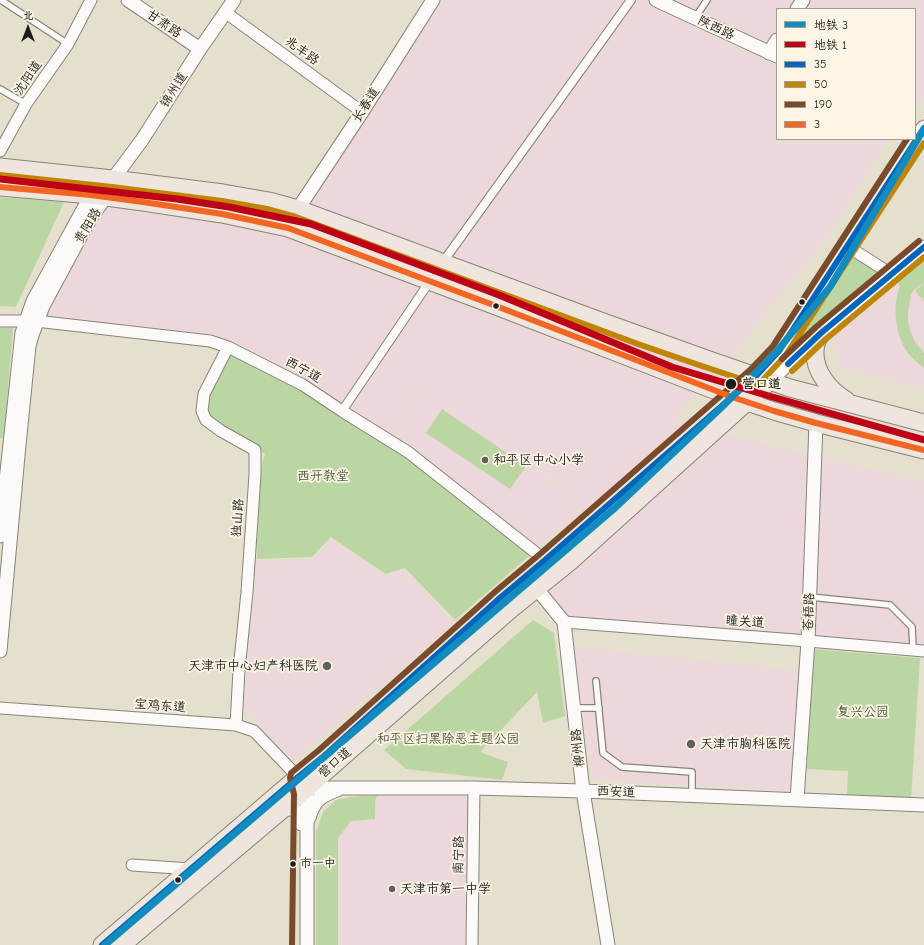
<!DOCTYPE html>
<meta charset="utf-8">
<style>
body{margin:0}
#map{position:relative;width:924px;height:945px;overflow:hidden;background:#e5dfce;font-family:"Comic Neue","LXGW WenKai TC",sans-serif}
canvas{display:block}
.legend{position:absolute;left:776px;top:8px;width:140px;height:132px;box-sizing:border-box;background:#fcf5e5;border:1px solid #a29e95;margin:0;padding:5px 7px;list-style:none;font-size:12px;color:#1c1c1c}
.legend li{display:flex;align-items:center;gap:8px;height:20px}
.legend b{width:20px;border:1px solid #a29e95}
.north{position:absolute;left:8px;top:8px;width:40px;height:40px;-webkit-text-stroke:3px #fcf5e5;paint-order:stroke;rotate:0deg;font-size:11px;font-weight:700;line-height:16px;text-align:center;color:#1c1c1c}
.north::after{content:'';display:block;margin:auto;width:14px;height:18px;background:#1c1c1c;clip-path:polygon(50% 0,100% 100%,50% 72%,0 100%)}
</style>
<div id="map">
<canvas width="924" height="945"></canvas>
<ul class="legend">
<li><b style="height:5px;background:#128bbe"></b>地铁 3</li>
<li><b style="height:5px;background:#bd0016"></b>地铁 1</li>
<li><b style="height:5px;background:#0065bd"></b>35</li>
<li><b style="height:5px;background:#c08407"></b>50</li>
<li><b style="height:5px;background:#7a4b2a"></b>190</li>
<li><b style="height:5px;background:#f26522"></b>3</li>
</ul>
<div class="north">北</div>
</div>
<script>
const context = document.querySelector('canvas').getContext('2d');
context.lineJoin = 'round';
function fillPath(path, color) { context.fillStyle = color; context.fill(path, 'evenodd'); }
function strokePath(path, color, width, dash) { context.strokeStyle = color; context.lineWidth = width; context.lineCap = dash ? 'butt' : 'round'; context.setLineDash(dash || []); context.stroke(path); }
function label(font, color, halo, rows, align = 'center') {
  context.font = font + ' "Comic Neue","LXGW WenKai TC",sans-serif'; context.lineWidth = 3.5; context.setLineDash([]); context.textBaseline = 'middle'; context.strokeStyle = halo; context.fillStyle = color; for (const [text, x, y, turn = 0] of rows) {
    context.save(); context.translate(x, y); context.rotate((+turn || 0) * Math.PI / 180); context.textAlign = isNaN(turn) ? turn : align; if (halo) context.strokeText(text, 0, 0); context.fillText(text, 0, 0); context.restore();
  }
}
fillPath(new Path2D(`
 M 437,0 L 643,0 L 777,67 L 777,139 L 888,139 L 834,227 L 747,336 L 673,421 L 783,449 L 924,481 L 924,648 L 566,625 L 530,578 L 591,524 L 541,466 L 539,470 L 581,514 L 538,546 L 483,503 L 389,435 L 423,383 L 388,434 L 292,372 L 233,343 L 208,336 L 42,318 L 99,201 L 262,225 L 296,218 L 366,112 Z
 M 669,0 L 924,0 L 924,96 L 915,107 L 915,9 L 777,9 L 777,50 Z
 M 924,256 L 924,389 L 842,368 L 837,354 L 831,333 Z
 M 331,539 L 385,576 L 404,569 L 455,624 L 293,761 L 244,708 L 257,561 L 312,559 Z
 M 573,647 L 802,671 L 793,790 L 592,780 Z
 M 377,795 L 469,796 L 468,945 L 316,945 L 316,832 L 323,812 L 336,800 L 351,797 Z`), '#ecd7da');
fillPath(new Path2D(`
 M 0,197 L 64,202 L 16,307 L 0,306 Z
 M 848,252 L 883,275 L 805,338 L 801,338 L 802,331 Z
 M 924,258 L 924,282 L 914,290 L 911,295 L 908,314 L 908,323 L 911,333 L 915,342 L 924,353 L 924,368 C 918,363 913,359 908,353 C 895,335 892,306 900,286 L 896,281 Z
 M 924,283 L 924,301 L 915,291 Z
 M 0,328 L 13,328 L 4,438 L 0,438 Z
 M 229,351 L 301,388 L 406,454 L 530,555 L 455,620 L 405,568 L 386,574 L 331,537 L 312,557 L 257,559 L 258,479 L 265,454 L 208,418 L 206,394 Z
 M 442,409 L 526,466 L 510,489 L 426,433 Z
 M 533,620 L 554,633 L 565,716 L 543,723 L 537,692 L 480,752 L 508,762 L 502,780 L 406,769 L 384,750 Z
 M 812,649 L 920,658 L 911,799 L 847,796 L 848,771 L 807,769 Z
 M 377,795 L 375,802 L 375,819 L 351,821 L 338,838 L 338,945 L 316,945 L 316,832 L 323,812 L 336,800 L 351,797 Z`), '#bbd6a3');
const service = new Path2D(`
 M 1,0 L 68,44
 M 695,18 L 707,0
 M 0,89 L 26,104
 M 810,597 L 890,605 L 912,627 L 913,650
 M 596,681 L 603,753 L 622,767 L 692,772 L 692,795
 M 574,709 L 581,708 L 599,708`);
const pedestrian = new Path2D(`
 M 443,262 L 631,0
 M 342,411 L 430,281`);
const minor = new Path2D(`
 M 225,12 L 362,112
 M 0,151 L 26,104 L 68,44 L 91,0
 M 847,246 L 891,274
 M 0,321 L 36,321 L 210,341 L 228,347 L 303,385 L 342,411 L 408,452 L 545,560
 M 228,347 L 204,394 L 202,411 L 206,420 L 221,431 L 255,450 L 255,475 L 247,592 L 239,670 L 236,725
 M 564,622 L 808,641 L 924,651
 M 0,708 L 236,725 L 254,731 L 298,777
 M 132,865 L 191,869
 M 472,945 L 474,788`);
const tertiary = new Path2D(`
 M 128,0 L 200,49
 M 656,0 L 777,56
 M 797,9 L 803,0
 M 769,53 L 777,40
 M 298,209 L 362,112 L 433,0
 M 770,381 L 821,333 L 924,247
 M 0,536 L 22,333 L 33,301 L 91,195 L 113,179 L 142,140 L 200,49 L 234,0
 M 539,580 L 537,589 L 564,622 L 583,791 L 608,945
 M 0,651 L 19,445 L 29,346 L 32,335 L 43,306 L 91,217 L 106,197 L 109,190
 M 303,784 L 307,788 L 307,945
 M 307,788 L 474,788 L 583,791 L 924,805
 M 797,799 L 808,641 L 816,423
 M 283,809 L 293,809 L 297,812 L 301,824
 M 309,818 C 314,801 320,796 337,790`);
const secondary = new Path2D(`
 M 756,376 L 779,351 L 924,128`);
const primary = new Path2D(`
 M 0,167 L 113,179 L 223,193 L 269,201 L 298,209 L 603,322 L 712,361 L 790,388 L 924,423
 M 0,187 L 91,195 L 143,202 L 222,214 L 288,228 L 496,306 L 732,397 L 774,411 L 816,423 L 924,450
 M 821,333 C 818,338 815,344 815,351 C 814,371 829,390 846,400
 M 102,945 L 298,777 L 324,756 L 501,597 L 545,560 L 756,376
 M 122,945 L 283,809 L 511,609 L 572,560 L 770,381`);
strokePath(service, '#87847b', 8);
strokePath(pedestrian, '#87847b', 10);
strokePath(minor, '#87847b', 13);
strokePath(tertiary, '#87847b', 15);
strokePath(secondary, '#87847b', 17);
strokePath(primary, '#87847b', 19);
strokePath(service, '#fbfaf8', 5.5);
strokePath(pedestrian, '#fbfaf8', 8);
strokePath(minor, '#fbfaf8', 11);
strokePath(tertiary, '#fbfaf8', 13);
strokePath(secondary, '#f5f2ed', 15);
strokePath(primary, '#eee5dc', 17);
strokePath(new Path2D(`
 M 788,364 L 821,333 L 924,247
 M 102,945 L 298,777 L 324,756 L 501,597 L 545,560 L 756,376 L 779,351 L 924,128`), '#0065bd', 6);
strokePath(new Path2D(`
 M 0,175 L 112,187 L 222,201 L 267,209 L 296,217 L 638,344 L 696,364 L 756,384 L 761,382 L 786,355 L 924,143
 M 792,371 L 826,339 L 924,257`), '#c08407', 6);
strokePath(new Path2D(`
 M 782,359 L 816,327 L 919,241
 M 292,945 L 294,794 L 290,778 L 291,773 L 319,750 L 496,591 L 540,554 L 750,370 L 773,346 L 907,139`), '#7a4b2a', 6);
strokePath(new Path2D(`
 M 0,187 L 91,195 L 143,202 L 222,214 L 288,228 L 496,306 L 732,397 L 774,411 L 816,423 L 924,450`), '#f26522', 6);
strokePath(new Path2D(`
 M 105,945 L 616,507 L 723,406 L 777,351 L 830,287 L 924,129`), '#128bbe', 7);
strokePath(new Path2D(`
 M 0,179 L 177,199 L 229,207 L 311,224 L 499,295 L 672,367 L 769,396 L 924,440`), '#bd0016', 7);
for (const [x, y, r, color] of [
 [802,302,3.5,"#1c1c1c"],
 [496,306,3.5,"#1c1c1c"],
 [731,384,6,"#1c1c1c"],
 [485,460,4,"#62605a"],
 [327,666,5,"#62605a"],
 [691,744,5,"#62605a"],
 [293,864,3.5,"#1c1c1c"],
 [178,880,3.5,"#1c1c1c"],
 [392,889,4,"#62605a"]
]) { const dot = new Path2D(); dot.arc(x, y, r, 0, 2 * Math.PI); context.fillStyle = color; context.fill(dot); strokePath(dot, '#fcf5e5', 1.5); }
label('12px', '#1c1c1c', '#fcf5e5', [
 ["市一中",300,864]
], 'left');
label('13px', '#1c1c1c', '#fcf5e5', [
 ["甘肃路",164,24,34],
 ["陕西路",716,28,25],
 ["兆丰路",302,51,36],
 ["沈阳道",28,78,-56],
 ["锦州道",174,90,-58],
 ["长春道",366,105,-57],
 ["贵阳路",88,226,-59],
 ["西宁道",303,370,29],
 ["独山路",238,518,-86],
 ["苍梧路",809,612,-88],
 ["瞳关道",745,622,4],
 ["宝鸡东道",160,706,4],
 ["柳州路",578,748,-96],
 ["营口道",335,763,-41],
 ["西安道",616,792,2],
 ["南宁路",459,855,-89]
]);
label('bold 13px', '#1c1c1c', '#fcf5e5', [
 ["营口道",742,384]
], 'left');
label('13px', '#1c1c1c', '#fcf5e5', [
 ["和平区中心小学",493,460],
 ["天津市中心妇产科医院",318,666,"right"],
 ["天津市胸科医院",700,744],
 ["天津市第一中学",400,889]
], 'left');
label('13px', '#475a3f', '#fcf5e5', [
 ["西开教堂",323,476],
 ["复兴公园",863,712],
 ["和平区扫黑除恶主题公园",448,739]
]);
</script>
